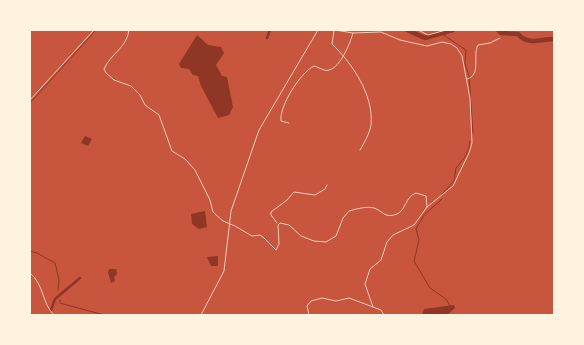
<!DOCTYPE html>
<style>
body{margin:0}
#map{position:relative;width:584px;height:345px;overflow:hidden;background:#c8553d;font-family:Georgia,serif}
canvas{display:block}
.frame{position:absolute;inset:0;border:31px solid #fff3e0;pointer-events:none}
</style>
<div id="map">
<canvas width="584" height="345"></canvas>
<div class="frame"></div>
</div>
<script>
const context = document.querySelector('canvas').getContext('2d');
context.lineJoin = 'round';
function fillPath(path, color) { context.fillStyle = color; context.fill(path, 'evenodd'); }
function strokePath(path, color, width, dash) { context.strokeStyle = color; context.lineWidth = width; context.lineCap = dash ? 'butt' : 'round'; context.setLineDash(dash || []); context.stroke(path); }
fillPath(new Path2D(`
 M 197,35 L 208,45 L 221,47 L 224,53 L 216,65 L 222,76 L 227,77 L 233,107 L 229,115 L 218,118 L 201,86 L 198,76 L 193,75 L 189,69 L 181,68 L 179,64 Z
 M 85,136 L 92,139 L 88,146 L 81,143 Z
 M 205,211 L 207,227 L 199,229 L 192,224 L 191,214 Z
 M 218,256 L 218,266 L 211,266 L 207,257 Z
 M 109,269 L 116,269 L 117,274 L 114,277 L 115,281 L 111,283 L 108,272 Z
 M 454,305 L 455,308 L 447,315 L 422,315 L 424,309 Z`), '#8f3625');
strokePath(new Path2D(`
 M 442,34 L 466,50 L 465,63 L 469,76 L 473,133
 M 30,103 L 96,30
 M 443,193 L 454,181 L 456,168 L 465,157 L 469,148 L 470,141
 M 442,199 L 424,215 L 416,229 L 419,240 L 414,261 L 430,288 L 446,299 L 450,306
 M 30,251 L 37,253 L 55,263 L 59,280 L 58,290
 M 60,300 L 60,303 L 104,315`), '#8f3625', 1);
strokePath(new Path2D(`
 M 267,38 L 270,30
 M 51,310 L 55,299 L 80,278`), '#8f3625', 2.5);
strokePath(new Path2D(`
 M 407,30 L 425,38 L 453,30
 M 498,30 L 501,33 L 518,34 C 528,46 541,39 554,39`), '#8f3625', 4.5);
strokePath(new Path2D(`
 M 129,30 C 127,48 111,53 104,69 L 106,73 L 114,80 L 131,86 L 140,95 L 145,105 L 159,115 L 172,151 L 185,159 L 195,170 L 210,200 L 213,212 L 223,221 L 235,226 L 252,236 L 260,235 L 264,238 L 276,250 L 279,244 L 278,225 L 280,223 L 289,225 L 301,236 L 314,241 L 326,242 L 336,236 L 343,218 L 349,211 C 356,209 367,206 374,208 C 383,211 385,219 397,214 C 406,210 405,197 416,193 L 426,196 L 427,207
 M 334,30 L 332,44 C 352,63 374,95 371,125 C 370,133 364,143 360,150
 M 335,30 L 353,33 L 381,32 L 400,40 L 427,46 L 442,42 L 451,44 L 457,48 L 462,56 L 470,98 L 472,143 L 469,153 L 453,186 L 427,207 L 414,225 L 393,235 L 387,242 L 381,260 L 370,269 L 365,284 L 373,307
 M 418,30 L 428,35 L 446,30
 M 467,79 C 482,75 472,56 478,45 L 490,43 L 500,38
 M 30,100 L 94,30
 M 289,123 L 281,121 C 279,106 301,72 314,66 C 319,67 325,72 329,70 C 341,67 350,43 353,33
 M 277,223 L 271,215 L 271,212 L 287,200 L 294,192 L 315,195 L 325,189 L 327,185
 M 30,273 C 44,284 42,304 54,315
 M 201,315 L 224,271 L 231,211 L 259,130 L 318,30
 M 309,315 L 307,306 L 311,301 L 322,298 L 336,301 L 349,298 L 381,310 L 384,315`), '#f1ccb7', 1);
</script>
